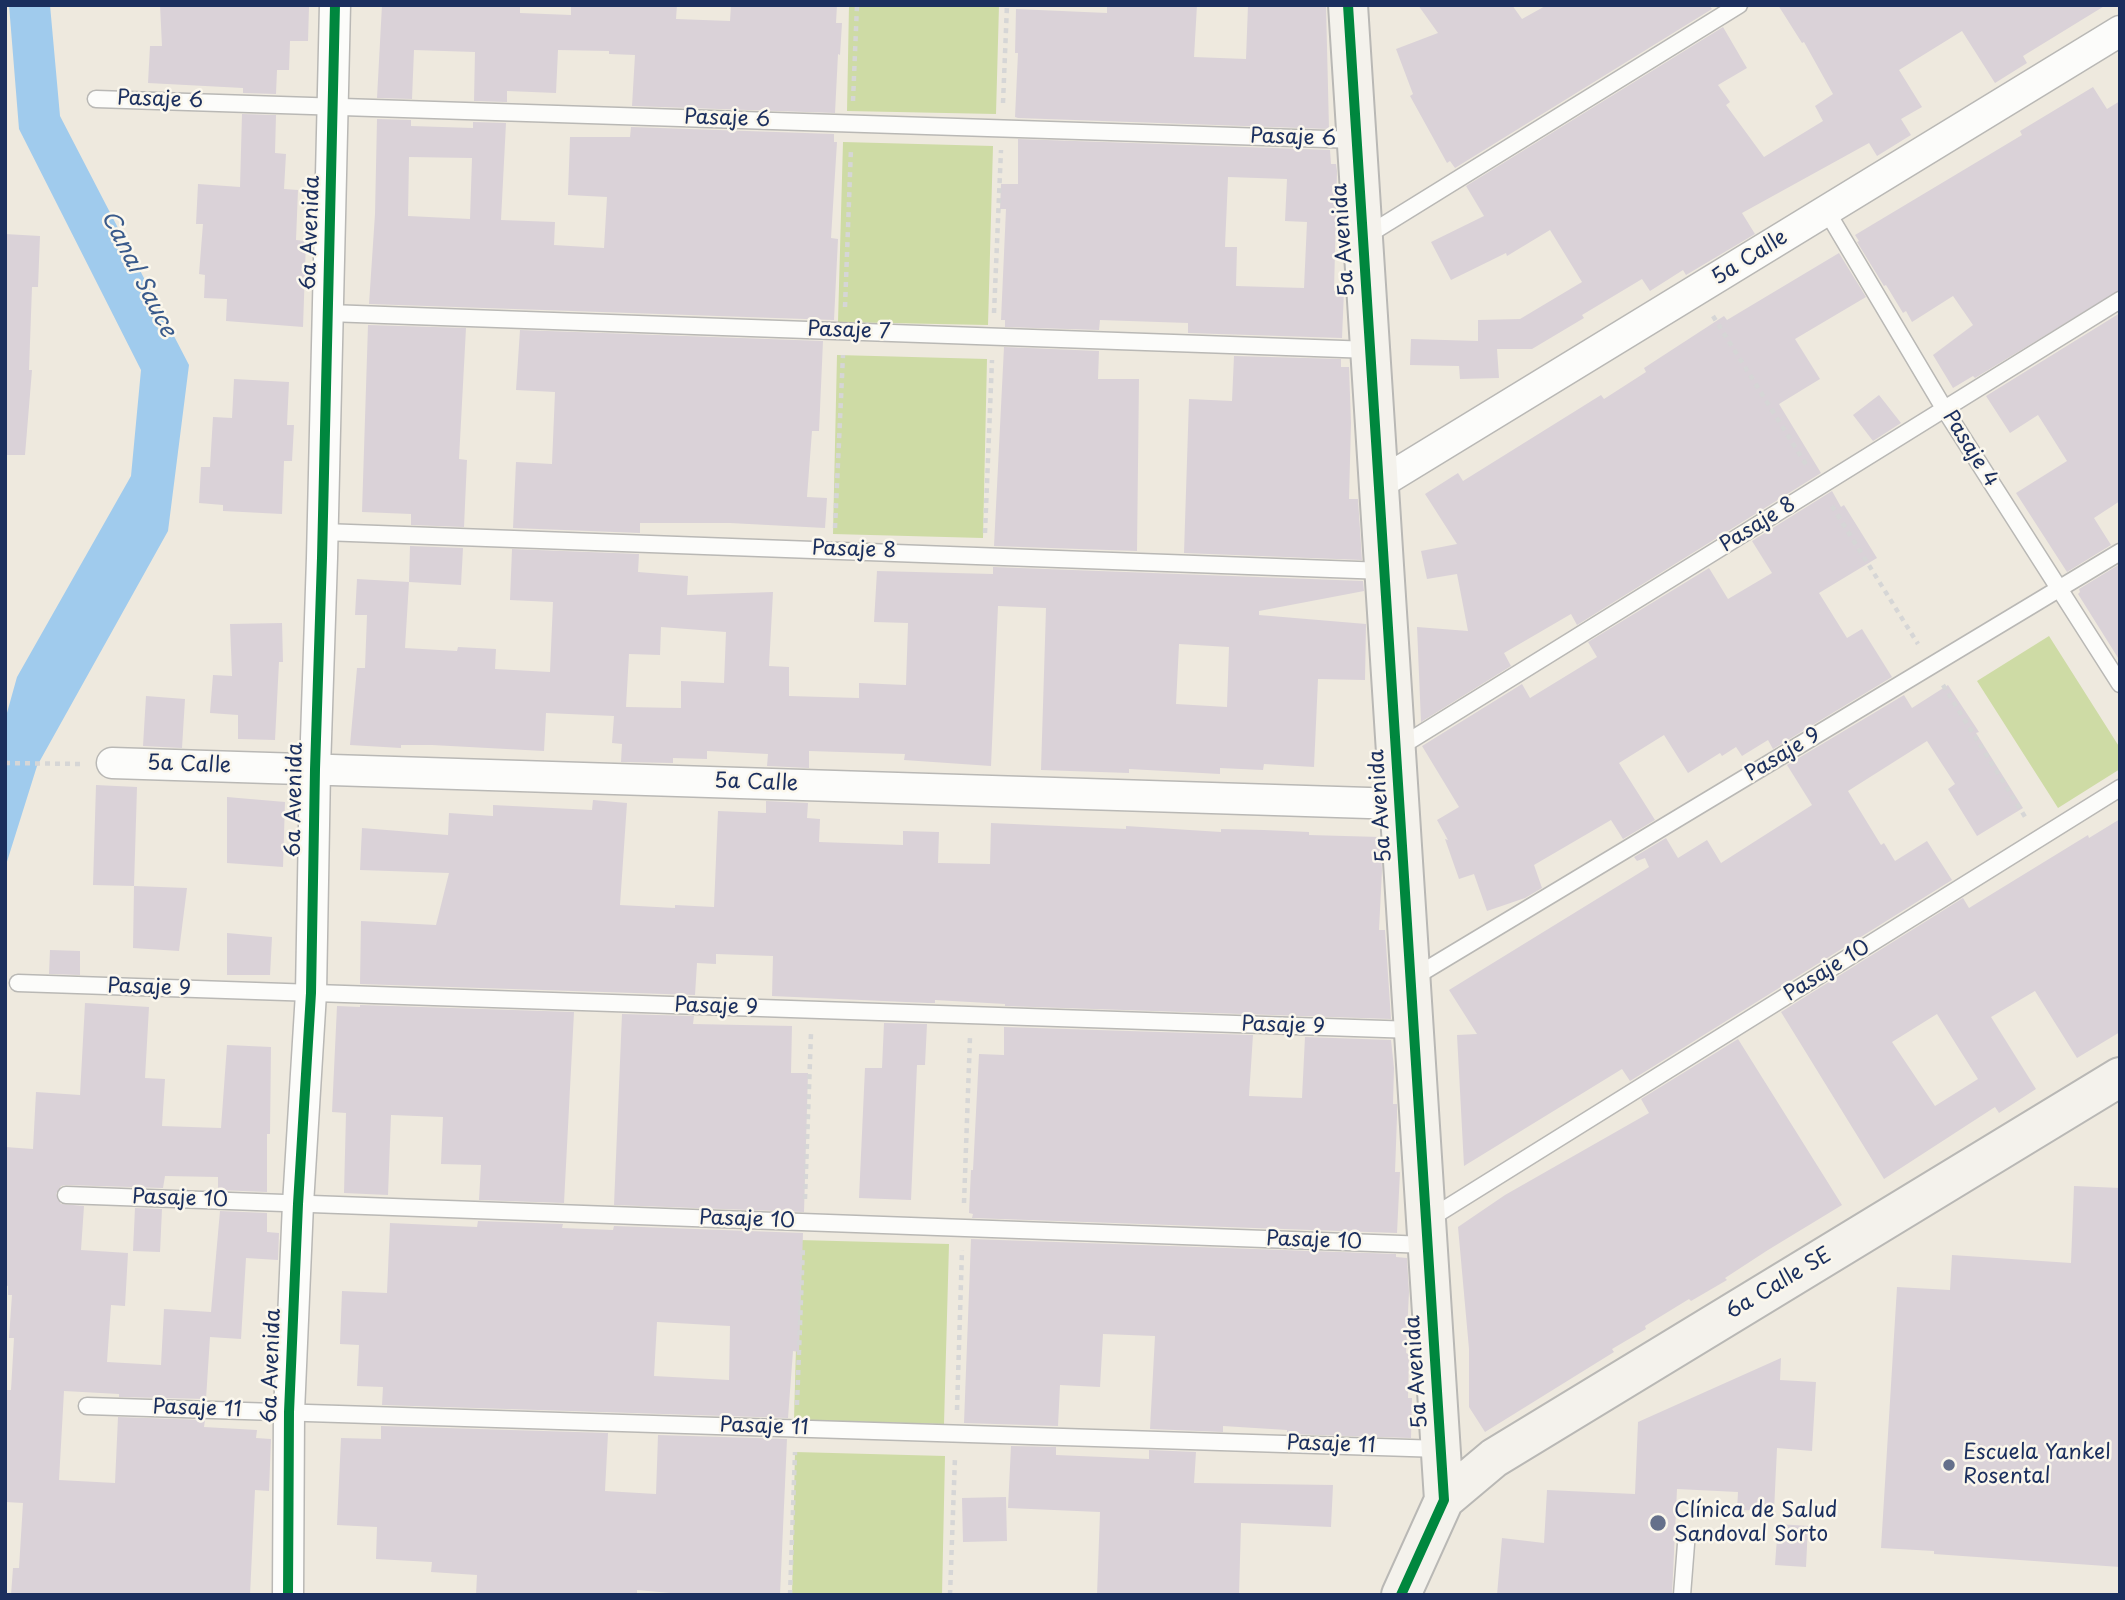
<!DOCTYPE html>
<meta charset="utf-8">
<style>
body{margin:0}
#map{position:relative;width:2125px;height:1600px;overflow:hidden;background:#eee9de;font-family:"Playpen Sans",sans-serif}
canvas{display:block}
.frame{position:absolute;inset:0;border:7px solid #1b2f5e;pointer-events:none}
</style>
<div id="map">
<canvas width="2125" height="1600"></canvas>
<div class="frame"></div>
</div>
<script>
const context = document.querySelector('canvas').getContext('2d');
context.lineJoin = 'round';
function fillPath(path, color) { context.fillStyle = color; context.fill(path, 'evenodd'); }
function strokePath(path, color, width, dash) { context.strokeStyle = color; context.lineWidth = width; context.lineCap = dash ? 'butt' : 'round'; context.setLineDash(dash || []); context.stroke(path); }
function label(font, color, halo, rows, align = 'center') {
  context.font = font + ' "Playpen Sans",sans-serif'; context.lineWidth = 5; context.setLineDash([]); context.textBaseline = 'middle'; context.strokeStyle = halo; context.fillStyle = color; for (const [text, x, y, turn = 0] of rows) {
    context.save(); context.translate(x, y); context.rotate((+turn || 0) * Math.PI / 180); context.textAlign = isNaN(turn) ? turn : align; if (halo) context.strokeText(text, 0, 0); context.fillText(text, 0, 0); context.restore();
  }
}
fillPath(new Path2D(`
 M 849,5 L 999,5 L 996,114 L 847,111 Z
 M 843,142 L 993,146 L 988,325 L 838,322 Z
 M 837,355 L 987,359 L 983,538 L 833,534 Z
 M 2049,636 L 2120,748 L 2120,769 L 2058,808 L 1977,681 Z
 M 799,1240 L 949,1244 L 944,1424 L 794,1420 Z
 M 795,1452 L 945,1456 L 942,1595 L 792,1595 Z`), '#cedba5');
fillPath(new Path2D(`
 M 9,5 L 50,5 L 60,116 L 189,365 L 168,531 L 37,766 L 5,868 L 5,720 L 17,677 L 131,476 L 141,370 L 19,129 Z`), '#a0cbed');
fillPath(new Path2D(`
 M 160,5 L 309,7 L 308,41 L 290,41 L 289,70 L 277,70 L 276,94 L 243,93 L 243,88 L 148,83 L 150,46 L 162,46 Z
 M 382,5 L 520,5 L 520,13 L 571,15 L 571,5 L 677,5 L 676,19 L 730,21 L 731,5 L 837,5 L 836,23 L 842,23 L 840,55 L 838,54 L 835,113 L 632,106 L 635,55 L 609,54 L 609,51 L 558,50 L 556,93 L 507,91 L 507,102 L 474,101 L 475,52 L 414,50 L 412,99 L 377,98 Z
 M 1107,5 L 1197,5 L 1194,57 L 1246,59 L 1248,5 L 1326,5 L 1329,129 L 1018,118 L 1015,117 L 1018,53 L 1015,53 L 1016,9 L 1107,13 Z
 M 1418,5 L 1512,5 L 1522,19 L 1547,5 L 1709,5 L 1712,9 L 1455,168 L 1450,161 L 1447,163 L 1410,96 L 1413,94 L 1396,49 L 1438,33 Z
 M 1778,5 L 2106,5 L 2023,56 L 2027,63 L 1995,83 L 1962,31 L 1899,70 L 1922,107 L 1901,119 L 1911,135 L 1877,156 L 1869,143 L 1742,213 L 1755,234 L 1686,275 L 1683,270 L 1650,291 L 1642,279 L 1582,315 L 1584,318 L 1532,349 L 1497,349 L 1499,378 L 1460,379 L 1459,366 L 1410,365 L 1411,339 L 1478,341 L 1478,320 L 1520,319 L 1582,282 L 1550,230 L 1507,256 L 1506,253 L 1451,280 L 1431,242 L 1484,216 L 1466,186 L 1723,27 L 1747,68 L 1718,85 L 1730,102 L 1726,105 L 1764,157 L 1823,121 L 1815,106 L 1833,94 L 1804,42 L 1802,43 Z
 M 2093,87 L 2107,109 L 2120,101 L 2120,290 L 1975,378 L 1973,376 L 1953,388 L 1933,355 L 1973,325 L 1953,296 L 1912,322 L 1906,311 L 1903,313 L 1886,285 L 1884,286 L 1857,242 L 1859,241 L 1855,235 L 2022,135 L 2020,131 Z
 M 242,114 L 276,115 L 275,153 L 286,154 L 284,189 L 298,190 L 296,240 L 306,241 L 303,327 L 226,321 L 227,299 L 204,298 L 205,275 L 199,274 L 203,224 L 196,224 L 198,184 L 240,187 Z
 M 377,119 L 411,120 L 411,126 L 473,128 L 473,122 L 506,123 L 501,220 L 555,222 L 554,245 L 604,248 L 607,197 L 568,195 L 570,137 L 630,137 L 631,127 L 834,134 L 834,142 L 837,142 L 831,238 L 838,239 L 834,320 L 369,304 L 375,214 ZM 409,157 L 472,158 L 470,219 L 408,216 Z
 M 1018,139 L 1330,150 L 1331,164 L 1336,164 L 1337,171 L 1334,291 L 1344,291 L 1342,338 L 1188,333 L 1188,323 L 1100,320 L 1099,330 L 1005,327 L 1005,320 L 1001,320 L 1006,209 L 1000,209 L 1001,184 L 1018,184 ZM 1228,177 L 1287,179 L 1285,221 L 1307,222 L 1304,288 L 1236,286 L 1237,247 L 1225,247 Z
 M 5,234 L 40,236 L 38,287 L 32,287 L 29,370 L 32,370 L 25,455 L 5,455 Z
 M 1839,253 L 1866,297 L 1795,339 L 1820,379 L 1779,404 L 1821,473 L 1577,625 L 1571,614 L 1504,653 L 1511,666 L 1421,722 L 1417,627 L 1468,631 L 1457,574 L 1427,579 L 1421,551 L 1457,544 L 1425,494 L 1458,473 L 1463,481 L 1601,395 L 1604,399 L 1646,372 L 1644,368 L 1724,316 L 1727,320 Z
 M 2120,313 L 2120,501 L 2094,518 L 2111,545 L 2067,572 L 2016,493 L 2067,461 L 2038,415 L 2010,433 L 1986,396 Z
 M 368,325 L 466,328 L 459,459 L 467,460 L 464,527 L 411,525 L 411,514 L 362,512 Z
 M 520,330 L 823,341 L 819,431 L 812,431 L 807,497 L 827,498 L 825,528 L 730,523 L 640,523 L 640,533 L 513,528 L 516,462 L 552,464 L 555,392 L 516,390 Z
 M 1004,347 L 1099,351 L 1098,379 L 1139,379 L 1137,551 L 994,546 Z
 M 1234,356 L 1341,359 L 1341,367 L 1349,367 L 1351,423 L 1349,499 L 1358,499 L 1362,560 L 1184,553 L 1189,399 L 1232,401 Z
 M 234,379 L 289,382 L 287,425 L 294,425 L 292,461 L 284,461 L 282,514 L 223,511 L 223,505 L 199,503 L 201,467 L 210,467 L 213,417 L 232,418 Z
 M 1879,395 L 1901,423 L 1873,441 L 1853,415 Z
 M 1832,491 L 1841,507 L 1844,505 L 1877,558 L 1819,593 L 1847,638 L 1862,629 L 1892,677 L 1773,749 L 1768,740 L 1742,756 L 1736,747 L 1722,756 L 1720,753 L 1688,773 L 1664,735 L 1619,763 L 1655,820 L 1623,839 L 1611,820 L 1534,865 L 1542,888 L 1525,898 L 1487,911 L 1474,874 L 1459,879 L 1445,839 L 1448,840 L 1437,820 L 1459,807 L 1422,746 L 1522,684 L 1530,698 L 1597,657 L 1588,642 L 1709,568 L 1728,599 L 1772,573 L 1752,541 Z
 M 410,546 L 463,548 L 461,585 L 409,582 Z
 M 512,549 L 639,554 L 638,572 L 688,576 L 687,595 L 773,592 L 769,666 L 789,667 L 789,696 L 859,698 L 859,683 L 906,685 L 908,623 L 874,622 L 877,571 L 993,574 L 993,567 L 1363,581 L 1364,591 L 1259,611 L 1259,615 L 1366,624 L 1365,680 L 1318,679 L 1314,767 L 1264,764 L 1263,770 L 1220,768 L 1220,774 L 1129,769 L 1129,773 L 1041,770 L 1046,608 L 998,606 L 991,766 L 904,760 L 905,754 L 809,751 L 809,768 L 767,766 L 768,754 L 707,751 L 707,759 L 673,758 L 673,763 L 621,762 L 622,744 L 612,743 L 614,716 L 546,713 L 544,751 L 432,745 L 401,745 L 401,748 L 350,745 L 357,668 L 365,668 L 367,615 L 355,615 L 357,579 L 409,582 L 405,648 L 457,651 L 458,647 L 496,649 L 495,669 L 550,672 L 553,602 L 510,600 ZM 661,627 L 726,632 L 724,683 L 681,681 L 681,708 L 626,707 L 629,654 L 660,655 ZM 1179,644 L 1229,647 L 1227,707 L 1176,704 Z
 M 2120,564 L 2120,661 L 2078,594 L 2080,592 L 2079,589 Z
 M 282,623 L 283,662 L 279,662 L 275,740 L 238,739 L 238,715 L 210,713 L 213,675 L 232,676 L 230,624 Z
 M 1948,685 L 1979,732 L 1976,733 L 2023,808 L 1977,836 L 1948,789 L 1955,784 L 1927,741 L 1848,791 L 1881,845 L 1884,843 L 1895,861 L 1927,841 L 1952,880 L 1630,1081 L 1622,1069 L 1464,1166 L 1457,1035 L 1477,1034 L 1449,990 L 1649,867 L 1645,858 L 1637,861 L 1634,857 L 1666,838 L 1678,858 L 1707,840 L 1721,863 L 1812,805 L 1787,765 L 1904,695 L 1912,708 Z
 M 146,696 L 185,699 L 182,748 L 143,746 Z
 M 96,785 L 137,787 L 134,886 L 93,885 Z
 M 227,797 L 285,802 L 283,867 L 227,863 Z
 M 593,800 L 627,803 L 620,905 L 675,908 L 675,905 L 714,907 L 718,811 L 766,813 L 766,801 L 808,803 L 807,818 L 820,819 L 819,842 L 903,845 L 903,831 L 939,832 L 938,863 L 990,864 L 991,823 L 1126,829 L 1126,826 L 1221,832 L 1221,829 L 1264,830 L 1309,832 L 1309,835 L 1380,837 L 1382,870 L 1379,930 L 1385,930 L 1391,1019 L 1005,1006 L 1005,1004 L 935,1000 L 935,1003 L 928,1003 L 772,996 L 773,956 L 716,954 L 716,964 L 697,963 L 695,995 L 360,984 L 361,921 L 436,925 L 449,873 L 360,870 L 362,828 L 448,835 L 449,813 L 493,816 L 493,805 L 592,810 Z
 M 2120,819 L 2120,1032 L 2077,1058 L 2035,991 L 1991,1017 L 2036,1089 L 1999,1113 L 1995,1107 L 1884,1179 L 1781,1012 L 1963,898 L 1969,908 L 2088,835 L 2089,838 ZM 1937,1014 L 1978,1079 L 1935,1106 L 1892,1042 Z
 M 134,886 L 187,888 L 179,951 L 133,948 Z
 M 227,933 L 272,937 L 270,975 L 227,975 Z
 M 50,950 L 80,951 L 80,975 L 49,974 Z
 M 85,1003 L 149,1007 L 145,1078 L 165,1079 L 162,1126 L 221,1128 L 227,1045 L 271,1047 L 270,1134 L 267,1134 L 267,1192 L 218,1190 L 218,1177 L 165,1176 L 163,1188 L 66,1185 L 61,1186 L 56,1194 L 61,1204 L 84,1206 L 81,1250 L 128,1253 L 125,1306 L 111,1305 L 107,1362 L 161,1365 L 164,1309 L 211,1312 L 220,1211 L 267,1213 L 267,1232 L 279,1233 L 278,1260 L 246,1258 L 241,1339 L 210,1337 L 206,1399 L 119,1397 L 119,1394 L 64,1391 L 59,1480 L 115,1483 L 118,1417 L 205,1420 L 204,1427 L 257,1430 L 256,1438 L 271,1439 L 269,1491 L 255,1490 L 250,1595 L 11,1595 L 13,1568 L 19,1568 L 23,1503 L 5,1502 L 5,1390 L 11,1390 L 14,1338 L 9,1338 L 12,1295 L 8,1295 L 8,1286 L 5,1285 L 5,1147 L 33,1149 L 36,1092 L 80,1095 Z
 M 360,1005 L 574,1012 L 564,1203 L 479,1200 L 481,1165 L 441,1164 L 443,1117 L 391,1115 L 388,1195 L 344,1193 L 346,1113 L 332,1112 L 337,1006 L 360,1007 Z
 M 622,1014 L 694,1016 L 693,1024 L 792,1026 L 791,1073 L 808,1073 L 804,1212 L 614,1205 Z
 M 884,1023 L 927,1024 L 925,1065 L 917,1065 L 911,1200 L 859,1198 L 865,1068 L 882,1068 Z
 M 1004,1027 L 1253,1035 L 1249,1096 L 1302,1098 L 1305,1037 L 1391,1040 L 1394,1068 L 1393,1104 L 1397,1104 L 1397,1117 L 1395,1172 L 1400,1172 L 1397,1233 L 972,1218 L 973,1214 L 969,1213 L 971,1170 L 973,1170 L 979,1054 L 1004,1055 Z
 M 1738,1039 L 1842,1205 L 1768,1250 L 1725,1278 L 1727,1280 L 1691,1301 L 1689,1299 L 1645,1326 L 1646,1329 L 1612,1349 L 1614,1352 L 1485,1432 L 1469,1407 L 1469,1349 L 1458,1227 L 1505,1195 L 1649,1113 L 1641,1099 Z
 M 2074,1186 L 2120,1188 L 2120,1567 L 1934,1554 L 1934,1551 L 1881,1548 L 1897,1287 L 1950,1290 L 1952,1255 L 2071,1263 Z
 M 135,1208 L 162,1209 L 160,1252 L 133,1251 Z
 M 478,1221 L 563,1224 L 562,1228 L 613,1230 L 614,1226 L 803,1233 L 799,1352 L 793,1351 L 788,1418 L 382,1405 L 383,1387 L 357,1386 L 359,1345 L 340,1344 L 342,1291 L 387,1293 L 390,1223 L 477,1227 ZM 657,1322 L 730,1326 L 729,1380 L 654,1376 Z
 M 971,1239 L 1396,1254 L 1396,1257 L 1407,1258 L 1409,1292 L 1406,1353 L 1409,1354 L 1408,1398 L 1412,1398 L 1411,1438 L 1287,1434 L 1287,1430 L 1223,1426 L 1223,1432 L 1150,1429 L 1155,1336 L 1103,1334 L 1100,1387 L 1060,1385 L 1058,1426 L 964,1423 Z
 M 1781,1358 L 1780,1380 L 1816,1382 L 1812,1451 L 1777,1448 L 1774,1511 L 1737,1510 L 1738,1492 L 1677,1489 L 1672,1595 L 1497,1595 L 1502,1538 L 1544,1543 L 1547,1490 L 1635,1494 L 1638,1422 Z
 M 381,1426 L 608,1433 L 605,1491 L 656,1494 L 658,1435 L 787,1439 L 780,1595 L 693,1595 L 637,1590 L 637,1595 L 476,1595 L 477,1575 L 431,1572 L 432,1562 L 376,1559 L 377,1527 L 337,1525 L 341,1438 L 381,1439 Z
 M 1011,1446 L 1056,1447 L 1056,1455 L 1149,1459 L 1149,1450 L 1196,1452 L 1194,1483 L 1333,1485 L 1331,1527 L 1241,1523 L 1239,1595 L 1097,1595 L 1100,1512 L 1008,1508 Z
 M 1006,1497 L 1007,1541 L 963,1542 L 962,1498 Z
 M 1778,1524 L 1808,1526 L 1806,1567 L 1775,1565 Z`), '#dad2d8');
const lane = new Path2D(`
 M 96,99 L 1357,140
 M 1826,210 L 1945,410 L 2120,684
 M 1366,236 L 1739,5
 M 328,313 L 1371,350
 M 323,532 L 1385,571
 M 1398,748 L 2120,300
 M 1411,979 L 2120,552
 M 18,983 L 1414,1030
 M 66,1195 L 1428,1245
 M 1429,1219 L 2120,788
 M 87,1406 L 1441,1449
 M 1682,1595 L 1686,1544`);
const street = new Path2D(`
 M 1379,484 L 2120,31
 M 112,763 L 1400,804
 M 288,1595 L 289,1412 L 298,1204 L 311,993 L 315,769 L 322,558 L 335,5`);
const secondary = new Path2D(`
 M 1348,5 L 1444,1500 L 1401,1595
 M 1444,1500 L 1494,1458 L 2120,1077`);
strokePath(lane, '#b9b8b5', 19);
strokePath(street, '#b9b8b5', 33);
strokePath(secondary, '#b9b8b5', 42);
strokePath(new Path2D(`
 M 853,101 L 857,5
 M 1003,103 L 1007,5
 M 845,307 L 851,148
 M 994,313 L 1001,150
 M 1713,316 L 1807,466
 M 1832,506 L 1918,644
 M 835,528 L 843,355
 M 985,533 L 992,360
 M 1943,685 L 2027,820
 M 5,763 L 83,764
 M 805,1199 L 811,1033
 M 964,1203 L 970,1037
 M 797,1405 L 803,1246
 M 957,1410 L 962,1250
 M 790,1595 L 795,1452
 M 950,1595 L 955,1457`), '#d6d6d6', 4.5, [5, 5]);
strokePath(lane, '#fcfcfa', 16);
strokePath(street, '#fcfcfa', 30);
strokePath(secondary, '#f4f2ec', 38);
strokePath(new Path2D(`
 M 1348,5 L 1444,1500 L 1401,1595
 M 288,1595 L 289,1412 L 298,1204 L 311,993 L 315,769 L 322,558 L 335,5`), '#00873e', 10);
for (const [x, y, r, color] of [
 [1949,1465,7,"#65708b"],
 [1658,1523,9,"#65708b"]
]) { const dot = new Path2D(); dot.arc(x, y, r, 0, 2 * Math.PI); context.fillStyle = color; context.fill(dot); strokePath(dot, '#fbf7ec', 2.5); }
label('21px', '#1b2f5e', '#fbf7ec', [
 ["Pasaje 6",160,100,2],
 ["Pasaje 6",727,119,2],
 ["Pasaje 6",1293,138,2],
 ["6a Avenida",311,233,-88],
 ["5a Avenida",1344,240,-94],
 ["5a Calle",1750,258,-32],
 ["Pasaje 7",849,331,2],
 ["Pasaje 4",1970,449,58],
 ["Pasaje 8",1758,525,-32],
 ["Pasaje 8",854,550,2],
 ["Pasaje 9",1783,755,-31],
 ["5a Calle",189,765,2],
 ["5a Calle",756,783,2],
 ["6a Avenida",295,800,-89],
 ["5a Avenida",1381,806,-94],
 ["Pasaje 10",1827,971,-32],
 ["Pasaje 9",149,988,2],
 ["Pasaje 9",716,1007,2],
 ["Pasaje 9",1283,1026,2],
 ["Pasaje 10",180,1199,2],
 ["Pasaje 10",747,1220,2],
 ["Pasaje 10",1314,1241,2],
 ["6a Calle SE",1779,1284,-31],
 ["6a Avenida",272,1366,-88],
 ["5a Avenida",1417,1372,-94],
 ["Pasaje 11",197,1409,2],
 ["Pasaje 11",764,1427,2],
 ["Pasaje 11",1331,1445,2]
]);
label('21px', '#1b2f5e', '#fbf7ec', [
 ["Escuela Yankel",1963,1453],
 ["Rosental",1963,1477],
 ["Clínica de Salud",1674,1511],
 ["Sandoval Sorto",1674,1535]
], 'left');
label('italic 23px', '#395a8b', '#fbf7ec', [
 ["Canal Sauce",138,274,63]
]);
</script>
